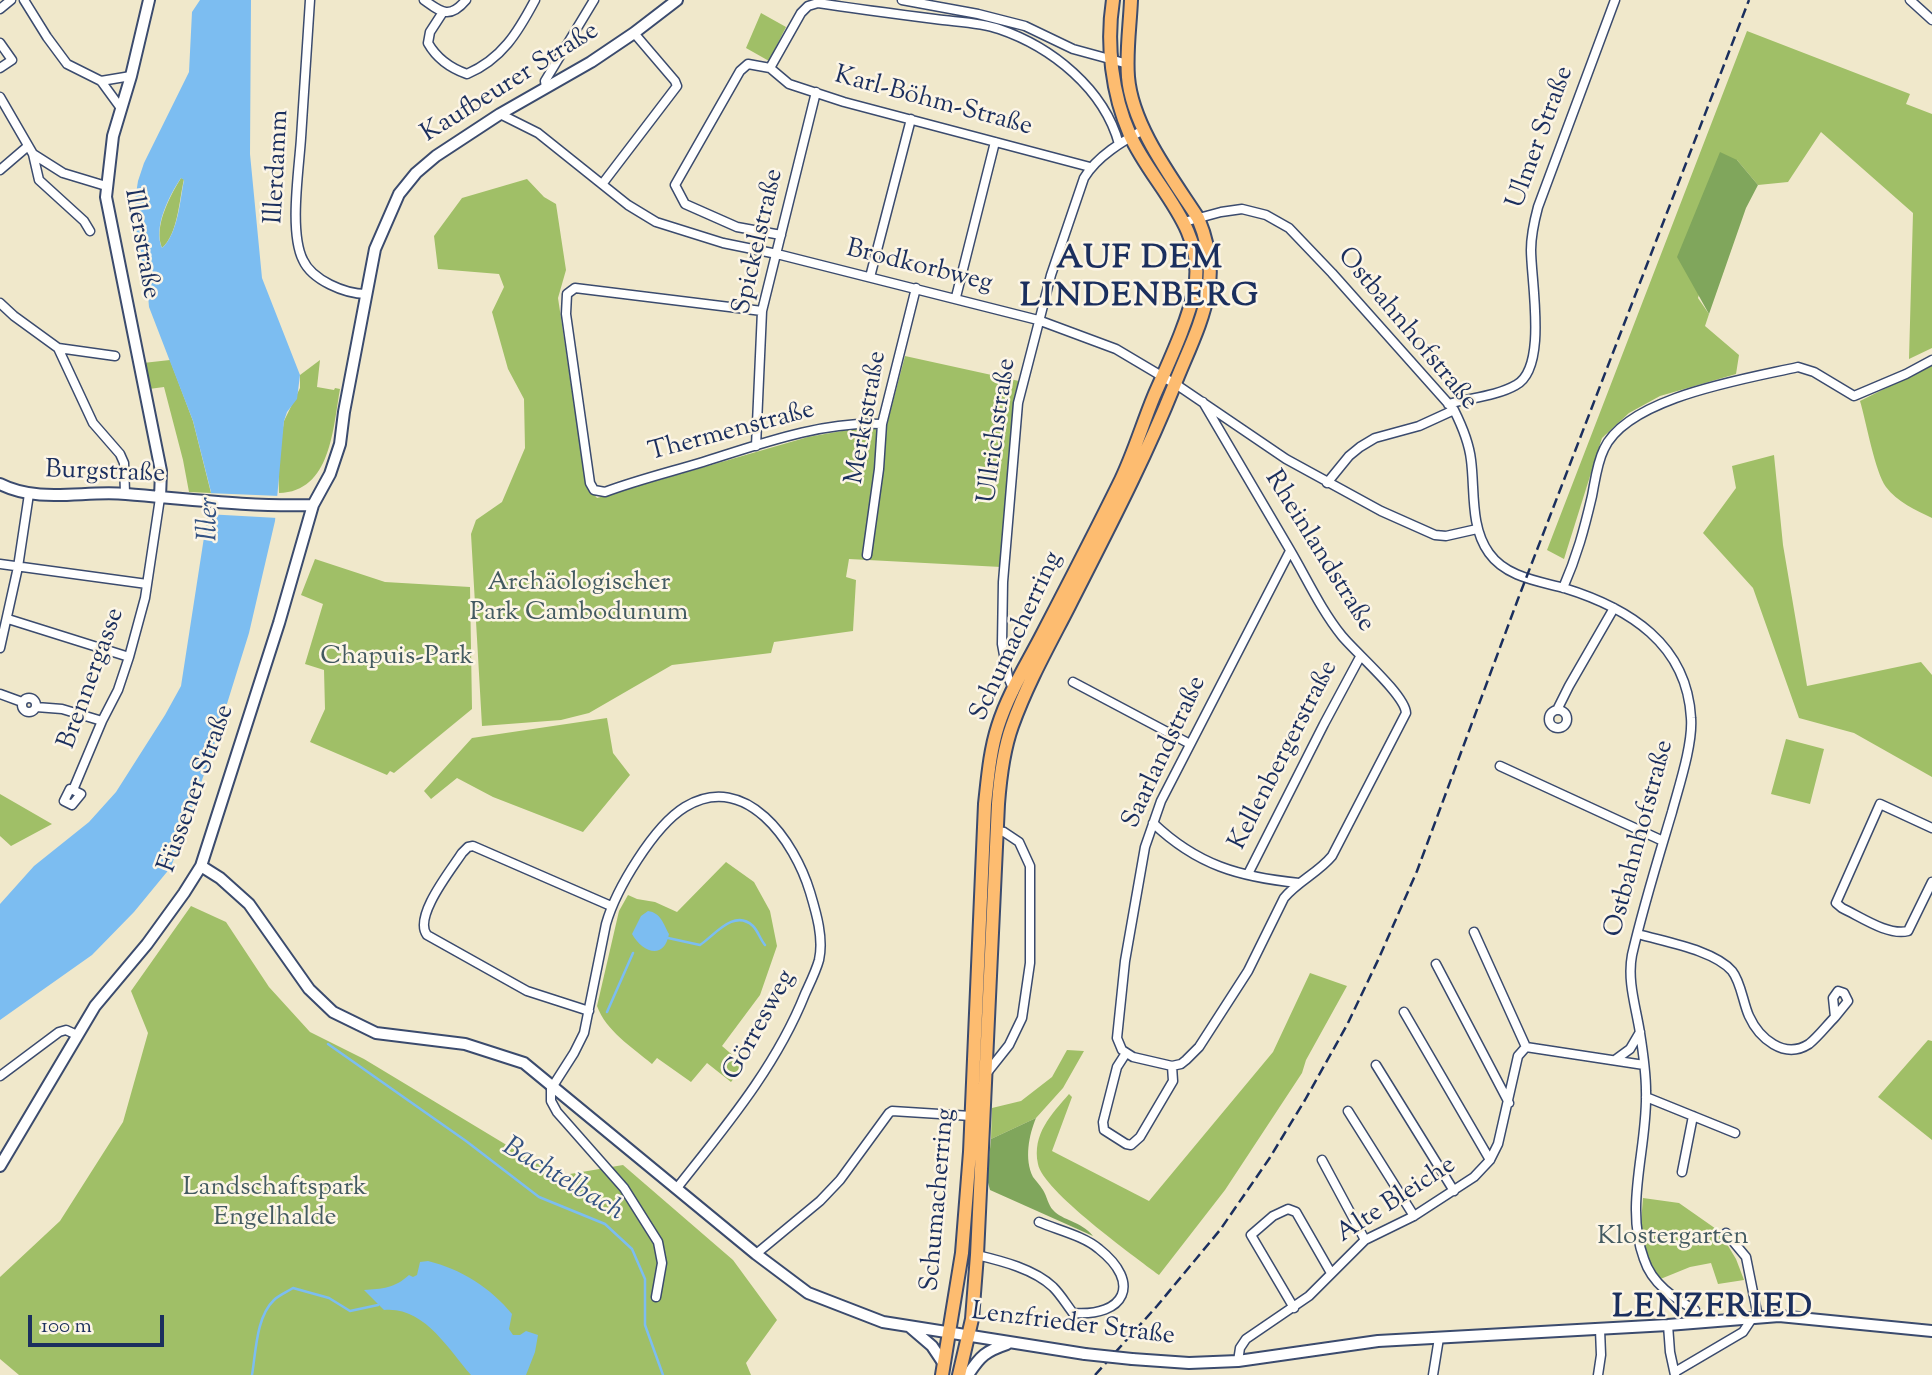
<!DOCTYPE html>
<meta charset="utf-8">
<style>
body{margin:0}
#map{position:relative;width:1932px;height:1375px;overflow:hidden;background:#f0e8cb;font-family:"Sorts Mill Goudy",serif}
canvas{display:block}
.scale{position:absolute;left:28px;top:1315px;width:136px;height:32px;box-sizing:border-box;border:4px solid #1b2f5e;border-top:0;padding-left:9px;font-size:21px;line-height:24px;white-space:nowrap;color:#1b2f5e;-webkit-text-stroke:5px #fcf5e5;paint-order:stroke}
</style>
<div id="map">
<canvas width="1932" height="1375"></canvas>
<div class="scale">100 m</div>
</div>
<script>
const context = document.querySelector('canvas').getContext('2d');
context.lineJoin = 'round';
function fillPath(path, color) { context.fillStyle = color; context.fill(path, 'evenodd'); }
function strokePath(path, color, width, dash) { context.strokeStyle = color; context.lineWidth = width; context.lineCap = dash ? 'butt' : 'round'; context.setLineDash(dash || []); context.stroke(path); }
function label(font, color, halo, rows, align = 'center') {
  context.font = font + ' "Sorts Mill Goudy",serif'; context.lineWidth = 5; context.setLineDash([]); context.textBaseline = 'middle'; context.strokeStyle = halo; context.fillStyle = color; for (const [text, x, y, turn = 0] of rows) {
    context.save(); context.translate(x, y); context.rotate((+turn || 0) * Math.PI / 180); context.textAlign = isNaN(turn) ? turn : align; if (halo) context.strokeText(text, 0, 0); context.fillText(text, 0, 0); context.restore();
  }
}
fillPath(new Path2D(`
 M 761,13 L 786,27 L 769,61 L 746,48 Z
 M 1747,31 L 1910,94 L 1906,104 L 1932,114 L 1932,348 L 1909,359 L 1913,213 L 1821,132 L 1788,182 L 1758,185 L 1737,160 L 1698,298 L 1709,314 L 1705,326 L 1739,355 L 1736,374 L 1660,396 L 1629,413 L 1602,438 L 1564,559 L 1547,550 Z
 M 181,178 L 184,179 C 179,201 178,234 162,248 C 153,227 170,196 181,178 Z
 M 527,179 L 544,197 L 556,204 L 566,270 L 558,298 L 586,485 L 597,498 L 808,437 L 859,428 L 886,428 L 905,356 L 1019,381 L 1014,402 L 1001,567 L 849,559 L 846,577 L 856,580 L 853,631 L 774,642 L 771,653 L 672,665 L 589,713 L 561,720 L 482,726 L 471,534 L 476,520 L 502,502 L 525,448 L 524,399 L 508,369 L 492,312 L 504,287 L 499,274 L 438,269 L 434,236 L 462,198 Z
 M 170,360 L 193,421 L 211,493 L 189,492 L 183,460 L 164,387 L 149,389 L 143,363 Z
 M 320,360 L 317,387 L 334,390 L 335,388 L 340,389 C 333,428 331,492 279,493 L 278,461 L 284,421 L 300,388 L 300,375 Z
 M 1932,365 L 1932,518 C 1916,510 1897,502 1886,487 C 1875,472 1866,421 1860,401 Z
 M 1774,455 L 1783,545 L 1807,686 L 1921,662 L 1932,675 L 1932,777 L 1854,733 L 1799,718 L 1753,588 L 1703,533 L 1736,488 L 1732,466 Z
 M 315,559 L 385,582 L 470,587 L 472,709 L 394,773 L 390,771 L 387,775 L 310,742 L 325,709 L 324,670 L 305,664 L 323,604 L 301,595 Z
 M 607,718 L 613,753 L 630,775 L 583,832 L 493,797 L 457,778 L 431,799 L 424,791 L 472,738 Z
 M 1786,739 L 1824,749 L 1810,804 L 1771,794 Z
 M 0,794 L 52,824 L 11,846 L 0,836 Z
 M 726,862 L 754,882 L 770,911 L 777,946 L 760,995 L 722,1046 L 744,1065 L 731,1082 L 707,1063 L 691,1082 L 657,1058 L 652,1064 C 632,1047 606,1031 597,1006 L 619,911 L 628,895 L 637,899 L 655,902 L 677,912 Z
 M 191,906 L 226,922 L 269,987 L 310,1032 L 364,1059 L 558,1176 L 623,1165 L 733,1260 L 777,1320 L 746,1363 L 751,1375 L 19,1375 L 0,1359 L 0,1277 L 60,1221 L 123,1122 L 148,1033 L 131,991 Z
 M 1310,973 L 1347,986 L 1306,1060 L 1302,1073 L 1225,1190 L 1159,1275 C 1135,1257 1042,1190 1038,1164 C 1032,1134 1051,1115 1069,1094 L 1072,1097 L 1052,1151 L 1149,1201 L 1273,1052 Z
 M 1928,1040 L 1932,1041 L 1932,1140 L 1878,1097 Z
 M 1067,1050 L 1084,1051 L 1063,1088 L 1036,1118 L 991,1139 L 992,1108 L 1021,1101 L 1052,1077 Z
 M 1643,1198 L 1679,1203 L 1719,1231 L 1736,1259 L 1744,1280 L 1718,1284 L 1711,1263 L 1690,1267 L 1658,1280 C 1638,1246 1640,1237 1643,1198 Z`), '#a0bf67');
fillPath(new Path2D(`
 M 1720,152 L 1737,160 L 1758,185 L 1746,208 L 1709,314 L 1677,257 Z
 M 1036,1118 C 1029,1135 1024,1159 1033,1177 C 1036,1181 1040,1185 1043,1190 C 1047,1196 1048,1205 1053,1210 C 1063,1221 1081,1221 1093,1236 L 990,1190 L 987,1179 L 991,1139 Z`), '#80a65c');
fillPath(new Path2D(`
 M 200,0 L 251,0 L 250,154 L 262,278 L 300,375 L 297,399 L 287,412 L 284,421 L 275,521 L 249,633 L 212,752 L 171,867 L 134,912 L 92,955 L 0,1020 L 0,904 L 34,866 L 89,822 L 116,792 L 165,715 L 181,686 L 211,492 L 193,421 L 149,307 L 147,283 L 137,239 L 135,200 L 138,181 L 144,163 L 189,72 L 192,12 ZM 181,178 L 184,180 C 180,200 178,234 162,248 C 153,227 169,196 181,178 Z
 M 648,911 C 661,913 663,923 669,934 C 664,961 642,952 632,934 L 641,916 Z
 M 428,1261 C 461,1269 491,1288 512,1314 L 509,1329 L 513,1335 L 520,1335 L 526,1331 L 538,1335 L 535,1352 L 526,1375 L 471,1375 C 448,1349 424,1306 384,1310 L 364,1290 C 382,1289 395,1288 409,1275 L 413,1277 L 417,1275 L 420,1262 Z`), '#7cbdf1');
fillPath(new Path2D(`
 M 207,493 L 280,496 L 278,518 L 206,514 Z`), '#f0e8cb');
strokePath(new Path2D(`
 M 668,938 L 700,945 C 714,936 734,908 753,926 C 758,931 760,939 765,945
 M 607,1012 L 633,953
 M 328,1044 L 466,1141 L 539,1197 L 605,1224 L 632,1249 L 645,1279 L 645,1325 L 663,1375
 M 252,1375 C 256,1352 256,1317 274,1300 C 279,1295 287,1292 293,1288 L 329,1298 L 350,1311 L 378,1305`), '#7cbdf1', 2.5);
const minor = new Path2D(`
 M 24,0 L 47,37 L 67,64 L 101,81 L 120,107
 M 310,0 C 307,46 304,92 301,138 C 299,170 289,232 303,260 C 312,280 345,294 366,294
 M 424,0 C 442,13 450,19 466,0
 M 902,0 L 978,14 L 1025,26 L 1073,49 L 1128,64
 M 1910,0 L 1932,20
 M 0,9 L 11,0
 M 443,12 L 430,32 L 428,43 C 437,59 450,68 467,74 C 502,59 518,32 535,0
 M 0,43 L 12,60 L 0,68
 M 770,68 L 801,13 L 808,6 L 818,3 C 857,9 896,14 935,19 C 956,22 979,22 999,29 C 1052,47 1104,89 1119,144
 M 101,81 L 131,76
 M 546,87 L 545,81 L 594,0
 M 0,97 L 33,154 L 39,180 L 84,221 L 90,231
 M 500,114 L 538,133 L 628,205 L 656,222 L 723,243 L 777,254 L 1038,320 L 1116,349 L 1180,387 L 1286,459 L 1381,511 L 1435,535 L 1446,536 L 1477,529
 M 33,154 L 63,173 L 106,186
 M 0,170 L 28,146
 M 603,183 L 677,86 L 675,81 L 634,33
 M 1184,222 L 1221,212 L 1242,209 L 1266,215 L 1289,228 L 1332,273 L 1454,410 C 1462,426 1469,442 1471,460 C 1475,490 1470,527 1489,553 C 1506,577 1538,581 1564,588 C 1629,608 1687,644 1691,718 C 1693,744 1679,786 1672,812 C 1658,859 1643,907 1632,955 C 1627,981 1636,1007 1640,1033 C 1643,1052 1646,1072 1646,1091 C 1648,1147 1624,1205 1644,1259 C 1652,1284 1674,1298 1695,1310
 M 781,235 L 737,227 L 685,204 L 675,185 L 740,71 L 748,64 L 770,68 L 789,84 L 844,102 L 1090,167
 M 870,277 L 911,119
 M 956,297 L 995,142
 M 0,303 L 14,316 L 58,348 L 93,423 L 120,454 L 124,463 L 125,493
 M 762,311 L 575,288 L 567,294 L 566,314 L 590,483 L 594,490 L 605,492 C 637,480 670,472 703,462 C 760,444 822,421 882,424
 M 58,348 L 115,356
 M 1203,402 C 1232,451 1261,500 1290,550 C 1307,579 1321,610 1342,636 C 1356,653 1405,695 1406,713 L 1332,856 C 1318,873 1298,881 1284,898 L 1248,971 L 1199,1047 L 1186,1060 L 1181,1064 L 1172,1066 L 1133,1057 L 1122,1050 L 1117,1038 L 1125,961 L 1145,847 L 1161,801 L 1290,551
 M 1448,404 C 1469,398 1497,396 1516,385 C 1548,368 1531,281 1531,250 C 1531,235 1534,222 1538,207 L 1615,0
 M 756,446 L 762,311 L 816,92
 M 1327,483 L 1349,456 L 1360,447 L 1375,438 L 1419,426 L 1454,410
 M 867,555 L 879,469 L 882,424 L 916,288
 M 0,564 L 147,584
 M 1563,588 C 1577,556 1584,530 1592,496 C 1595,481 1597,463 1604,449 C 1628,397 1746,379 1798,367 L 1814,372 L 1854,396 L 1906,374 L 1932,360
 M 8,619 L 129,657
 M 0,648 L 18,567 L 29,494
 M 1073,682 L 1190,744
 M 1014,691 L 1008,677 L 1002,644 L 1003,582 L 1018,403 L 1051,275 L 1084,178 C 1097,156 1123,141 1145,129
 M 0,694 L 22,702
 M22 705a7 7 0 1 1 14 0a7 7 0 1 1-14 0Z
 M 36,707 L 62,709 L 102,721
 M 1557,710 L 1569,686 L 1614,608
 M1549 719a9 9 0 1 1 18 0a9 9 0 1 1-18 0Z
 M 1500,766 L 1663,841
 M 73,790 L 81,794 L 72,805 L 64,801 L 70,789 L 73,790 L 102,721 L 118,690 L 129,657 L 145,598 L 160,498
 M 1153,823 C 1197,865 1239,877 1299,883
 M 1932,828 L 1880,804 L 1836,903 L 1842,908 C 1861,917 1888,936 1908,931 L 1932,882
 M 1248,874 L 1324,724 L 1360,657
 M 1474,932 L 1526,1047
 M 1638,934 C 1665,942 1714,950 1732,971 C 1741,982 1743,1003 1749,1016 C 1759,1038 1784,1060 1809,1044 C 1818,1037 1827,1025 1835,1017
 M 1436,964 L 1509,1103
 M 1838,991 L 1844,993 L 1848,1001 L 1835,1017 L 1833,998 Z
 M 589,1011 L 527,991 L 427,935 C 413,917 451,870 462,853 L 468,847 L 473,846 L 611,906
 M 1404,1012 L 1490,1160
 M 1526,1047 L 1644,1065
 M 1126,1053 L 1117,1067 L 1103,1122 L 1104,1130 L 1126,1144 L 1131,1145 L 1140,1137 L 1173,1081 L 1172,1066
 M 1615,1060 L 1630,1049 L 1640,1032
 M 1376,1065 L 1454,1191
 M 986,1074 L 1009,1045 L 1022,1018 L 1030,963 L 1030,866 L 1019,842 L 1004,832 L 998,831
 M 0,1076 L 59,1032 L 66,1030 L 77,1035
 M 1646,1097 L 1735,1133
 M 1348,1111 L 1414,1216
 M 1322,1160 L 1365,1240
 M 1682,1172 L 1693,1116
 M 1726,1233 L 1746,1257 L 1758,1317
 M 756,1254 L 820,1201 L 840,1180 L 889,1113 L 892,1111 L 971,1116
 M 977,1255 C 1002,1261 1034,1269 1053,1287 C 1061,1295 1066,1304 1073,1313 C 1125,1317 1142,1283 1099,1249 C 1084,1236 1058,1230 1039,1222
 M 656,1297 L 662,1263 L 658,1242 L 624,1188 L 557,1112 L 551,1101 L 551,1089 L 574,1053 L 584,1033 L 606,924 C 616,889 654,826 685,807 C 746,770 795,842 810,892 C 816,912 824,938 819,960 C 816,971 810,983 805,994 C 776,1067 725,1127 677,1188
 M 1294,1308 L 1251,1235 L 1273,1216 L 1288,1209 L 1296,1212 L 1331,1273
 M 1668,1325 L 1670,1352 L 1675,1375
 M 1238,1361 L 1240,1348 L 1246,1339 L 1309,1296 L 1365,1240 L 1414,1216 L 1474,1177 L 1490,1160 L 1498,1144 L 1518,1056 L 1526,1047
 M 1675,1372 L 1743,1332 L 1753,1317
 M 1433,1375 L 1439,1338
 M 1598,1375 L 1601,1355 L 1600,1329`);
const tertiary = new Path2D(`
 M 149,0 L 131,76 L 113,136 L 106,197 L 161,471 L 160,498
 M 0,484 C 39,504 84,490 126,494 C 189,499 250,507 313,505
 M 201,866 L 220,878 L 249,904 L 309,989 L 333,1012 L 376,1033 L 465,1044 L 524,1063 L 756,1254 L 808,1293 L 883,1322 L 1085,1354
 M 0,1166 L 95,1006 L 147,944 L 184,893 L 201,866 L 279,623 L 313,505 L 330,474 L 340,444 L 344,412 L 375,249 L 399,194 L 416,173 L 436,156 L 500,114 L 591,62 L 634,33 L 677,0
 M 911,1328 L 932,1346 L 944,1364
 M 1132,1359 L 1189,1363 L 1238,1361 L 1378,1341 L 1668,1325 L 1779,1316 L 1932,1331
 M 968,1375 C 980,1356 986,1351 1007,1344`);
const primary = new Path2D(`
 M 942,1375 L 962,1253 L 970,1152 L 985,804 C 988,777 990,751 998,726 C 1008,694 1027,664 1042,635 C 1068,585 1094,535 1119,484 C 1133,456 1142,425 1154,396 C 1168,364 1189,320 1195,287 C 1206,227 1152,185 1130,135 C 1112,94 1106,44 1113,0
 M 959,1375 L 972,1319 L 977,1255 L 998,804 C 1000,777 1003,751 1012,726 C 1027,684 1049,645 1069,606 C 1106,533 1144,461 1174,386 C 1186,355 1203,323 1208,291 C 1213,265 1208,242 1198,218 C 1172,178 1132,126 1128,77 C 1126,51 1130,25 1131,0`);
strokePath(minor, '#3b4b6e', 11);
strokePath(tertiary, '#3b4b6e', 14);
strokePath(primary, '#3b4b6e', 16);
strokePath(minor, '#fff', 8);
strokePath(tertiary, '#fff', 10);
strokePath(primary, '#fdbc70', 12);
strokePath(new Path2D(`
 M 1095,1375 L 1157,1306 L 1220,1230 L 1269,1159 L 1305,1100 L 1347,1025 L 1379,958 L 1417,871 L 1518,599 L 1749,0`), '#1b2f5e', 2.5, [10, 5]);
const tertiaryBridge = new Path2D(`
 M 1085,1354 L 1132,1359`);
strokePath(tertiaryBridge, '#3b4b6e', 14, []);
strokePath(tertiaryBridge, '#fff', 10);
label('26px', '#1b2f5e', '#fcf5e5', [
 ["Kaufbeurer Straße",511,84,-32],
 ["Karl-Böhm-Straße",933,103,15],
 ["Ulmer Straße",1542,138,-70],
 ["Illerdamm",279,167,-87],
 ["Spickelstraße",760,242,-77],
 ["Illerstraße",140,244,80],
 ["Brodkorbweg",919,268,14],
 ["Ostbahnhofstraße",1406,330,50],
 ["Merktstraße",868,418,-80],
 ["Ullrichstraße",999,431,-82],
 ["Thermenstraße",732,433,-15],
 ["Burgstraße",105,474,2],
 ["Rheinlandstraße",1318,552,58],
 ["Schumacherring",1018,637,-65],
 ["Brennergasse",93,679,-70],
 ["Saarlandstraße",1166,753,-65],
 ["Kellenbergerstraße",1285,756,-63],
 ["Füssener Straße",198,789,-70],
 ["Ostbahnhofstraße",1641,839,-75],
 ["Görresweg",761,1026,-61],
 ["Schumacherring",940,1200,-85],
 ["Alte Bleiche",1397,1201,-33],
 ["Lenzfrieder Straße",1073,1326,7]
]);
label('26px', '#435a61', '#fcf5e5', [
 ["Archäologischer",579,585],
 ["Park Cambodunum",579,615],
 ["Chapuis-Park",397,659],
 ["Landschaftspark",275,1190],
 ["Engelhalde",275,1220],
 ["Klostergarten",1673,1239]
]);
label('italic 28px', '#335283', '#fcf5e5', [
 ["Iller",211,519,-89],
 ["Bachtelbach",562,1181,31]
]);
context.letterSpacing = '2px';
label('bold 33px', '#1b2f5e', '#fcf5e5', [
 ["AUF DEM",1140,261],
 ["LINDENBERG",1140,299],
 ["LENZFRIED",1713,1310]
]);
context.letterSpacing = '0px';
</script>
